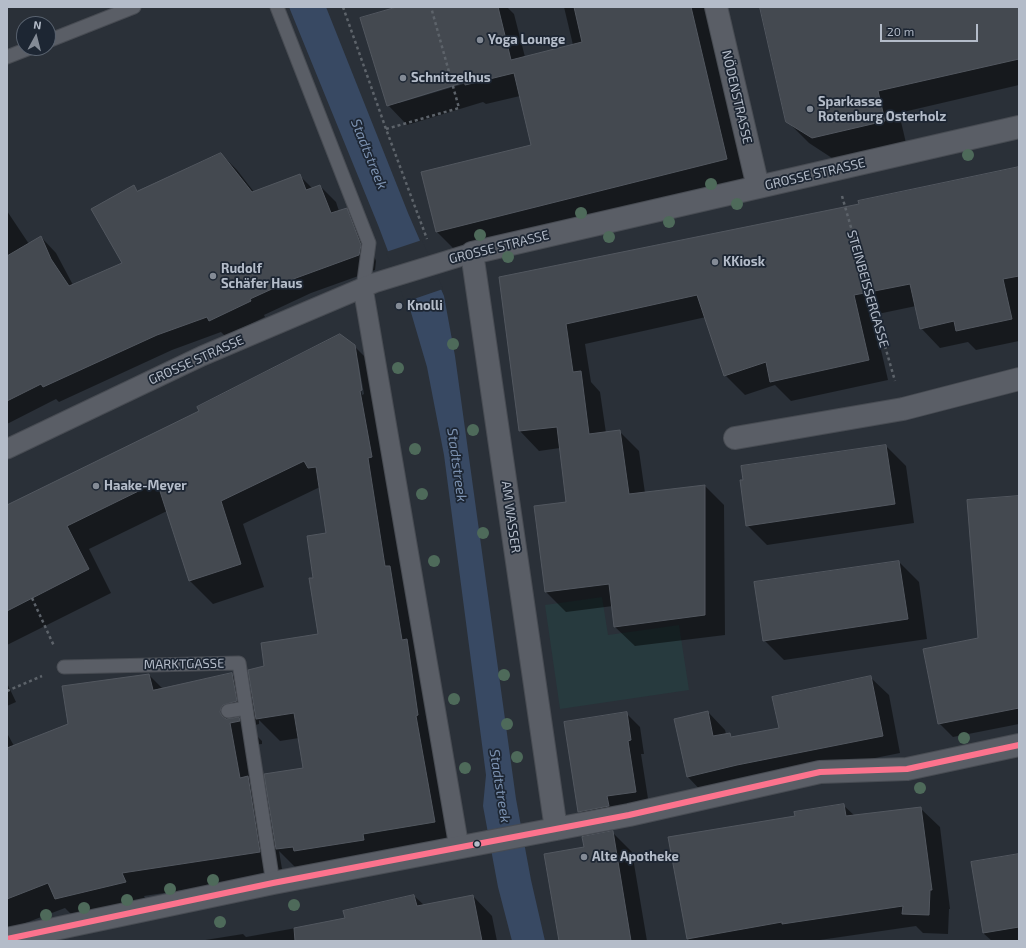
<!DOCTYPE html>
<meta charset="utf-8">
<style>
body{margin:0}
#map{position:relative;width:1026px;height:948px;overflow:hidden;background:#2a3038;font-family:"Exo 2",sans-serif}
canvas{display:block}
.frame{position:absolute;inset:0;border:8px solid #b4bcc9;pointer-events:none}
.north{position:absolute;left:16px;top:16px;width:40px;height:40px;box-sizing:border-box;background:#1d2633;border:1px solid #59626f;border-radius:50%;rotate:7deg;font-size:11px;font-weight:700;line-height:16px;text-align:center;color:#b4bcc9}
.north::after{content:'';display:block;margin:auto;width:14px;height:18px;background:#848b96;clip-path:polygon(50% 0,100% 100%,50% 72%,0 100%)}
.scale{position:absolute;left:880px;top:24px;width:98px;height:18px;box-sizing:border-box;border:2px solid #b4bcc9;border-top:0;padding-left:5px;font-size:12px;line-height:14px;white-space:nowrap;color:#b4bcc9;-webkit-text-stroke:3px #1d2633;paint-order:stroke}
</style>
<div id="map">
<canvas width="1026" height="948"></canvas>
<div class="frame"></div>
<div class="north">N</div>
<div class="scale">20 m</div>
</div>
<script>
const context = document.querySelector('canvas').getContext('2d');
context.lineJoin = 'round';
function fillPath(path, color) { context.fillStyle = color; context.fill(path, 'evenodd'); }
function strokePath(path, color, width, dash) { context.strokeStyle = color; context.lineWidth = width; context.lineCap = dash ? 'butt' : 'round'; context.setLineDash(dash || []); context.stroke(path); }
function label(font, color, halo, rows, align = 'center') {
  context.font = font + ' "Exo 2",sans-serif'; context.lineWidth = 3.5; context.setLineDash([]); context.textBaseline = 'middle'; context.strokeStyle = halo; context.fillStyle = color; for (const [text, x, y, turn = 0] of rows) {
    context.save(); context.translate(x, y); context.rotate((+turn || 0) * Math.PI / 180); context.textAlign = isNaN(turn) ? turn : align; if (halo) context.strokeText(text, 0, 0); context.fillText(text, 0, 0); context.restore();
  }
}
fillPath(new Path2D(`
 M 602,597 L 608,635 L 679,625 L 689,690 L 560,709 L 545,605 Z`), '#273a3e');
fillPath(new Path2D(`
 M 289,7 L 326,7 L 408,213 L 444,296 L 455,356 L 516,799 L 531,880 L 545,941 L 512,941 L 498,887 L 483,806 L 486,775 L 444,455 L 427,367 L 410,309 L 378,225 Z`), '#384963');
fillPath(new Path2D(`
 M 422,240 L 443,289 L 405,302 L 386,252 Z`), '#2a3038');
fillPath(new Path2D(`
 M 400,7 L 507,7 L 514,14 L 525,57 L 573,45 L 564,7 L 705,7 L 747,178 L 457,252 L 437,232 L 422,173 L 533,145 L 520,96 L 486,104 L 483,102 L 407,125 L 388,105 ZM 469,80 L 470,82 L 399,103 L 399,101 Z
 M 761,7 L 1019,7 L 1019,85 L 899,113 L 906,143 L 835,160 L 809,143 L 787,121 Z
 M 221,154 L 237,170 L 254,192 L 300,176 L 313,189 L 320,186 L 336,202 L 339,211 L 346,209 L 362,224 L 376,261 L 375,270 L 311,293 L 264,315 L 265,317 L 225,336 L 221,332 L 172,350 L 59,402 L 56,399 L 7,424 L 7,211 L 29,244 L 41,237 L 56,253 L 73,285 L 123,263 L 133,186 L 138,191 Z
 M 1019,168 L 1019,341 L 976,350 L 968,342 L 940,348 L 921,328 L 916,306 L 873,315 L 888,380 L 791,401 L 775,385 L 745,395 L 725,375 L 706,317 L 585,344 L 591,382 L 600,392 L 606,433 L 619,431 L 639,451 L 645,493 L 705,486 L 724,505 L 725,635 L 635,646 L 615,627 L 613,606 L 566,612 L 546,592 L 535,507 L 568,503 L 560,448 L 539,451 L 520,431 L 500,278 L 860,205 Z
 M 354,346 L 377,369 L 457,845 L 300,872 L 279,851 L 283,875 L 144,896 L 149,905 L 79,922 L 65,908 L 7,930 L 7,733 L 14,746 L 69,725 L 149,675 L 163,689 L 232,674 L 253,695 L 266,667 L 319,635 L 315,578 L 327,534 L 320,487 L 243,524 L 264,587 L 213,604 L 190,581 L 167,511 L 89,549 L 111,593 L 7,645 L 7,507 ZM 356,360 L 358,360 L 364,394 L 362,395 ZM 259,720 L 280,741 L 299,738 L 304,768 L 269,798 L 260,789 L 252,745 L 262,744 L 262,741 L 248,727 L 259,724 Z
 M 886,446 L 906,466 L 914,523 L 767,545 L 747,525 Z
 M 1019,497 L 1019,724 L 953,737 L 939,723 L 979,639 Z
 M 899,562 L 919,582 L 927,639 L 784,660 L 764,640 Z
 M 871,678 L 889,695 L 900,753 L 755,782 L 705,795 L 688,777 L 675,719 L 708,712 L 725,730 L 726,734 L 729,734 L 733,738 L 780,729 Z
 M 7,683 L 16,702 L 7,706 Z
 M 626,713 L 640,727 L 644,754 L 641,754 L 649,805 L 593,825 L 579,811 Z
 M 843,805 L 855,816 L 920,808 L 940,827 L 950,909 L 949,909 L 948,934 L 923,933 L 916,926 L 813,941 L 690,941 L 688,939 L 796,817 Z
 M 612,832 L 632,852 L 647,941 L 560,941 L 585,848 Z
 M 1019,855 L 1019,941 L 992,941 L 983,933 Z
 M 414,896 L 424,905 L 473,896 L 492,916 L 497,941 L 199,941 L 243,934 L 246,937 L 346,919 Z`), '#0007');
const building = new Path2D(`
 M 397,7 L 498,7 L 511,60 L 582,42 L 574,7 L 691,7 L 727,159 L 436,232 L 421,172 L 531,145 L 514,73 L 465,85 L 465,82 L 387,106 L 360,18 Z
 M 760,7 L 1019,7 L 1019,59 L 878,91 L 885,121 L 812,138 L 786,122 Z
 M 221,153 L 252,192 L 300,174 L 306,190 L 320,185 L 331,213 L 347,208 L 361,245 L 359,255 L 296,278 L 250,299 L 251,301 L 209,321 L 207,317 L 157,335 L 43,387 L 41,384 L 7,401 L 7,256 L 41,236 L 51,259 L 69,286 L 122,263 L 91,209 L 134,185 L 137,191 Z
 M 1019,167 L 1019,276 L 1003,279 L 1012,319 L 956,331 L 954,321 L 920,329 L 910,284 L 854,295 L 869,360 L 770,382 L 766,362 L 724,376 L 697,295 L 566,324 L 573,372 L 581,371 L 589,434 L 620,430 L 629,494 L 705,485 L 705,615 L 614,627 L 609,584 L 545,592 L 534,506 L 566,502 L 557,427 L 519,431 L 499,277 L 859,204 L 858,201 Z
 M 340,334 L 355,345 L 362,390 L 360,391 L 372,457 L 368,458 L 385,566 L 390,566 L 402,640 L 407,639 L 418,715 L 416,716 L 435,822 L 363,834 L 364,840 L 294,851 L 293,847 L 276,849 L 264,774 L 303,768 L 294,713 L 256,719 L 248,670 L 264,666 L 261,643 L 318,634 L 309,578 L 313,578 L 307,536 L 326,533 L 316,467 L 308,468 L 304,461 L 221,501 L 241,564 L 189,581 L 157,482 L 67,526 L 89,569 L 7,611 L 7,505 L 199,411 L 197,407 Z
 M 886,445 L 895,504 L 746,526 L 740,480 L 743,480 L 741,466 Z
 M 1019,496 L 1019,708 L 938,724 L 923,649 L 978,638 L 967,500 Z
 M 899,561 L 908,619 L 763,641 L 754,582 Z
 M 232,673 L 237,701 L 223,705 L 221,708 L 220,712 L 222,716 L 226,719 L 239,717 L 240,721 L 230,723 L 240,778 L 248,776 L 260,852 L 122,873 L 126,882 L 55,899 L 48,883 L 7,899 L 7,748 L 68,724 L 62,686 L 149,674 L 153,690 Z
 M 871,676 L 883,736 L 737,765 L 687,777 L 674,719 L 708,711 L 713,736 L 730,733 L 731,737 L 779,728 L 772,697 Z
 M 627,712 L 631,740 L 628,741 L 636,792 L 607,796 L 609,806 L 578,812 L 564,722 Z
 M 844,804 L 846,816 L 921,807 L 932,890 L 930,890 L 929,915 L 902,914 L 903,906 L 782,924 L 782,922 L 687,939 L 668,837 L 795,816 L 794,812 Z
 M 613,831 L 631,941 L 559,941 L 544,854 L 584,847 L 582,837 Z
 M 1019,854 L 1019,927 L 983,933 L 971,862 Z
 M 414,895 L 417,906 L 473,895 L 482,941 L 295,941 L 294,928 L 345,918 L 343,911 Z`);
fillPath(building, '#444950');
strokePath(building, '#52575f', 1);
const service = new Path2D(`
 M 277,7 L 369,243 L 363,288
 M 48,41 L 134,7
 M 7,57 L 30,48
 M 64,667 L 239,663 L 273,883
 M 228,711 L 246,708`);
const pedestrian = new Path2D(`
 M 363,288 L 459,847
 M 7,449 L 202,356 L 374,283 L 472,253`);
const minor = new Path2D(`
 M 716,7 L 758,187
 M 735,438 L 903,409 L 1019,379
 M 556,829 L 472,253 L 1019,127
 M 7,939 L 273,883 L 629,815 L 820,772 L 907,769 L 1019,745`);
strokePath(service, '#484c53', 15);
strokePath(pedestrian, '#484c53', 21);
strokePath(minor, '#484c53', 24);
strokePath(new Path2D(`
 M 343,7 L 386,129 L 427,239
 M 386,129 L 459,108 L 431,7
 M 842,196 L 895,381
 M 32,598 L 54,646
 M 7,691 L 42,676`), '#5d636a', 2.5, [3, 3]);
strokePath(service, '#5a5e66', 13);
strokePath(pedestrian, '#5a5e66', 19);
strokePath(minor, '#5a5e66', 22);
strokePath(new Path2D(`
 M 7,939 L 273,883 L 629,815 L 820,772 L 907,769 L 1019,745`), '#fc738d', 6);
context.fillStyle = '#4e6a5a';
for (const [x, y] of [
 [968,155],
 [711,184],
 [737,204],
 [581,213],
 [669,222],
 [480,235],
 [609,237],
 [508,257],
 [453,344],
 [398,368],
 [473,430],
 [415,449],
 [422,494],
 [483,533],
 [434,561],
 [504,675],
 [454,699],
 [507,724],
 [964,738],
 [517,757],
 [465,768],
 [920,788],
 [213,880],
 [170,889],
 [127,900],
 [294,905],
 [84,908],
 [46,915],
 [220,922]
]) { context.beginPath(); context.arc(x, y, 6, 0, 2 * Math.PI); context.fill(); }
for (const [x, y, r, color] of [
 [480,40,4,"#848b96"],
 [403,78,4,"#848b96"],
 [810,109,4,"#848b96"],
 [715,262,4,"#848b96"],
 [213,276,4,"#848b96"],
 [399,306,4,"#848b96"],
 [96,486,4,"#848b96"],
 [477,844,3.5,"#b4bcc9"],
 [584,857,4,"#848b96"]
]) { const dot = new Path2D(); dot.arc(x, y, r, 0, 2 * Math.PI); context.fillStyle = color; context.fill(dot); strokePath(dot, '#1d2633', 1.5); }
label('bold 13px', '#b4bcc9', '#1d2633', [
 ["Yoga Lounge",488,40],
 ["Schnitzelhus",411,78],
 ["Sparkasse",818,102],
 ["Rotenburg Osterholz",818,117],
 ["KKiosk",723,262],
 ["Rudolf",221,269],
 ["Schäfer Haus",221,284],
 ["Knolli",407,306],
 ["Haake-Meyer",104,486],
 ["Alte Apotheke",592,857]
], 'left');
label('13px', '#b4bcc9', '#1d2633', [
 ["NÖDENSTRASSE",737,97,77],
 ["GROSSE STRASSE",815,174,-13],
 ["GROSSE STRASSE",499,247,-14],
 ["STEINBEISSERGASSE",868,289,74],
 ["GROSSE STRASSE",196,360,-24],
 ["AM WASSER",511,517,82],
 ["MARKTGASSE",184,664,-1]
]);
label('italic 14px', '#7c92b1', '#1d2633', [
 ["Stadtstreek",369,154,68],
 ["Stadtstreek",457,465,82],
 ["Stadtstreek",500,786,81]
]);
</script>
